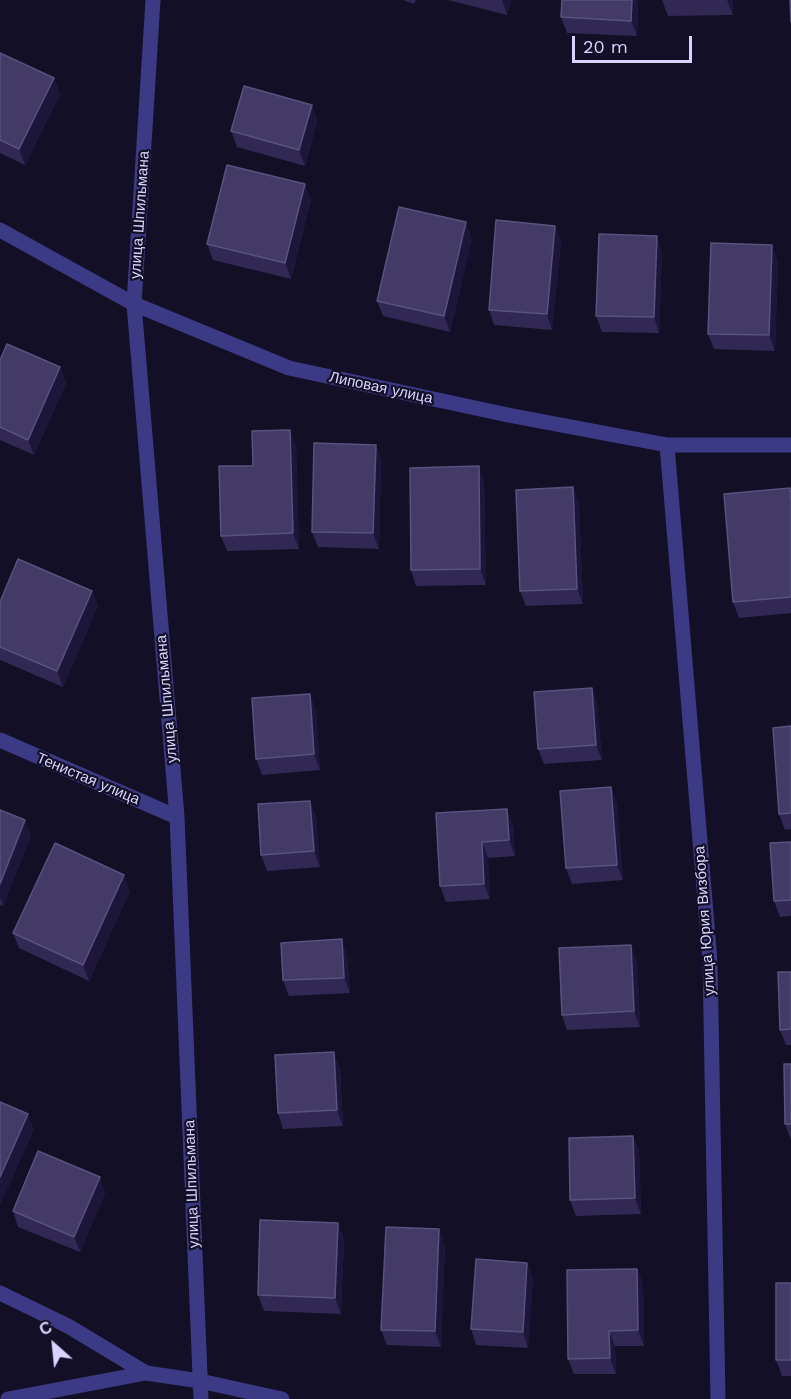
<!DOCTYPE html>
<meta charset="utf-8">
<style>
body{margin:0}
#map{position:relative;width:791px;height:1399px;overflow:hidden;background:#130f26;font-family:"Work Sans",sans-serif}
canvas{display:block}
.north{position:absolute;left:24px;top:1315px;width:60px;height:60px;-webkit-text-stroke:4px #130f26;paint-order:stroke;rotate:333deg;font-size:16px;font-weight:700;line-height:24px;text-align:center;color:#d9d4ff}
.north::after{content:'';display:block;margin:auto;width:21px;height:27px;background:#d9d4ff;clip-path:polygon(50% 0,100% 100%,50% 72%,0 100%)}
.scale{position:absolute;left:572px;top:36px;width:120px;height:27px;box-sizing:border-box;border:3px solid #d9d4ff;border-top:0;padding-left:8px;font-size:18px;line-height:21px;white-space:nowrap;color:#d9d4ff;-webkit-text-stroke:4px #130f26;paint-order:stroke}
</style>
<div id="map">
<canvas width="791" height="1399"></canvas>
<div class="north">С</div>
<div class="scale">20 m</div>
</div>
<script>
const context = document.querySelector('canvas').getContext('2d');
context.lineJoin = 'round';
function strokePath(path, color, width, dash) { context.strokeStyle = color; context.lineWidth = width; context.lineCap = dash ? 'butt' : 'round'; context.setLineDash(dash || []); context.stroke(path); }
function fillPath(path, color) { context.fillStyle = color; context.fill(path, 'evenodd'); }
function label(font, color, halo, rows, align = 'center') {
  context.font = font + ' "Work Sans",sans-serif'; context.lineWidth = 4.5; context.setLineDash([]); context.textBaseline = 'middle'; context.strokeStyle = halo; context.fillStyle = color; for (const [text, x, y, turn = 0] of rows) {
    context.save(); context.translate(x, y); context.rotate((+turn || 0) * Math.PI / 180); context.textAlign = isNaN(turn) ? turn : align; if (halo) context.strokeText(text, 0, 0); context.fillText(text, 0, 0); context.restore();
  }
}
strokePath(new Path2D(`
 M 153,0 L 134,304 L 177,817 L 201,1399
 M 0,230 L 134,304 L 289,368 L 508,415 L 667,445 L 791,445
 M 667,445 L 710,961 L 718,1399
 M 0,740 L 177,817
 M 0,1293 L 68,1326 L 146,1373 L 200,1381 L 282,1399
 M 8,1399 L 146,1373`), '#3d3a85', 15);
fillPath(new Path2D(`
 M 403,0 L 416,0 L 414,4 Z
 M 448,0 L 511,0 L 507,15 Z
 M 562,0 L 638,0 L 637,36 L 567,33 L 561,17 Z
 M 662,0 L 733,0 L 733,15 L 668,16 Z
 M 0,53 L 54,78 L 60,94 L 25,165 L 0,153 Z
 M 312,105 L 317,121 L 305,166 L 237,147 L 231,131 Z
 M 311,200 L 291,279 L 213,260 L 207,244 Z
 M 555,226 L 561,241 L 552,330 L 494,325 L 489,310 Z
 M 472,238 L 450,332 L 383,316 L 377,301 Z
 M 662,252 L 659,333 L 602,332 L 596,316 Z
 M 778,261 L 775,351 L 714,349 L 708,334 Z
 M 0,360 L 60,367 L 66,383 L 34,455 L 0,440 Z
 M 290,430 L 296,446 L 299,549 L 227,551 L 221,536 L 253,466 Z
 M 376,445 L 381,460 L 379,549 L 318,547 L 312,532 Z
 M 479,466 L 484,482 L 486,585 L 416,586 L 411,570 Z
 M 791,491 L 791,613 L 739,618 L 733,602 Z
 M 579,503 L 583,604 L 526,606 L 520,591 Z
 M 92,591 L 98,606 L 63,687 L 0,660 L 0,602 Z
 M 592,688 L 597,704 L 602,760 L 544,764 L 538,749 Z
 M 316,710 L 320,770 L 262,775 L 256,759 Z
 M 791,726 L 791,829 L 785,830 L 779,814 Z
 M 611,787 L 617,803 L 623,880 L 572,884 L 566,868 Z
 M 310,801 L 316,816 L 320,867 L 267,871 L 261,855 Z
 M 0,810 L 25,820 L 31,836 L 3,906 L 0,905 Z
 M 436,813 L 513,825 L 515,856 L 488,858 L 490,899 L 446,902 L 440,886 Z
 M 791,842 L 791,916 L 780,917 L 774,901 Z
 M 130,891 L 89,981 L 19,948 L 13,933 Z
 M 347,955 L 350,993 L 289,996 L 283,980 Z
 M 637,960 L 640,1027 L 567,1030 L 562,1015 Z
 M 791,972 L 791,1045 L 786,1045 L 780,1030 Z
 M 791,1064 L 791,1140 L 785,1124 Z
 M 340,1068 L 343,1126 L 283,1129 L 278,1113 Z
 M 633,1136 L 639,1151 L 641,1214 L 576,1216 L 570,1200 Z
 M 100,1177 L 105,1193 L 80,1252 L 18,1227 L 13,1211 Z
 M 344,1238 L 341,1314 L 264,1311 L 258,1295 Z
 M 445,1245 L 441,1347 L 387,1345 L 381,1330 Z
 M 527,1263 L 533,1279 L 528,1348 L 476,1345 L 471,1329 Z
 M 637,1269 L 643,1284 L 644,1346 L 615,1346 L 616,1374 L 574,1374 L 568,1359 Z
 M 791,1283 L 791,1376 L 782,1376 L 776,1360 Z`), '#312854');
fillPath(new Path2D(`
 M 502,0 L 511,0 L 507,15 Z
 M 632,0 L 638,0 L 637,36 L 631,21 Z
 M 727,0 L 733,0 L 733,15 Z
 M 54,78 L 60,94 L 25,165 L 19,149 Z
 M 312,105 L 317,121 L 305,166 L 299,150 Z
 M 305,184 L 311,200 L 291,279 L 285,263 Z
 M 466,222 L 472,238 L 450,332 L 444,316 Z
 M 555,226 L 561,241 L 552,330 L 547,314 Z
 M 657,236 L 662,252 L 659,333 L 654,317 Z
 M 772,245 L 778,261 L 775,351 L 769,335 Z
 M 60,367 L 66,383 L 34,455 L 28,440 Z
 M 290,430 L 296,446 L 299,549 L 293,533 Z
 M 376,445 L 381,460 L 379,549 L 373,533 Z
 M 479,466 L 484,482 L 486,585 L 480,569 Z
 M 573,487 L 579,503 L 583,604 L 577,589 Z
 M 92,591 L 98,606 L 63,687 L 57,671 Z
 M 592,688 L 597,704 L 602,760 L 596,745 Z
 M 310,694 L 316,710 L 320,770 L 314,754 Z
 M 611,787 L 617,803 L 623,880 L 617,865 Z
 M 310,801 L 316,816 L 320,867 L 314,851 Z
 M 507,809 L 513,825 L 515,856 L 509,840 Z
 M 25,820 L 31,836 L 3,906 L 0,897 L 0,884 Z
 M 482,842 L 488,858 L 490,899 L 484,884 Z
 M 124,875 L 130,891 L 89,981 L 83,965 Z
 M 342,939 L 347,955 L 350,993 L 344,978 Z
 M 631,945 L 637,960 L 640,1027 L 634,1011 Z
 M 334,1052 L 340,1068 L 343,1126 L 337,1110 Z
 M 28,1114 L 34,1130 L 0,1206 L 0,1177 Z
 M 633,1136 L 639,1151 L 641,1214 L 635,1198 Z
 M 100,1177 L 105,1193 L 80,1252 L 74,1237 Z
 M 338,1223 L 344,1238 L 341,1314 L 335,1298 Z
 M 439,1229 L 445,1245 L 441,1347 L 435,1331 Z
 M 527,1263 L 533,1279 L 528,1348 L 523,1332 Z
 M 637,1269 L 643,1284 L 644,1346 L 638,1330 Z
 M 609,1331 L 615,1346 L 616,1374 L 610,1358 Z`), '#1d163a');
const building = new Path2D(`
 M 562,0 L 632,0 L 631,21 L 561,17 Z
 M 790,0 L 791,0 L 791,22 Z
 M 0,53 L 54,78 L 19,149 L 0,140 Z
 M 244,86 L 312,105 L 299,150 L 231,131 Z
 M 227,165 L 305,184 L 285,263 L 207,244 Z
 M 399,207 L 466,222 L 444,316 L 377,301 Z
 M 496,220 L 555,226 L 547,314 L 489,310 Z
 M 599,234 L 657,236 L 654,317 L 596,316 Z
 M 711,243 L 772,245 L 769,335 L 708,334 Z
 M 7,344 L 60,367 L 28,440 L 0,427 L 0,360 Z
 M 290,430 L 293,533 L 221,536 L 219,466 L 253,466 L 252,431 Z
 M 314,443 L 376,445 L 373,533 L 312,532 Z
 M 479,466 L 480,569 L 411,570 L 410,468 Z
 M 573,487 L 577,589 L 520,591 L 516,490 Z
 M 790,488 L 791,500 L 791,597 L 733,602 L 724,494 Z
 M 18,559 L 92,591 L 57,671 L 0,647 L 0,602 Z
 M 592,688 L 596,745 L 538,749 L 534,692 Z
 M 310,694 L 314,754 L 256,759 L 252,698 Z
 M 791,726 L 791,813 L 779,814 L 773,728 Z
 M 611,787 L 617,865 L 566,868 L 560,791 Z
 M 310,801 L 314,851 L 261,855 L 258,804 Z
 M 507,809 L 509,840 L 482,842 L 484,884 L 440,886 L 436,813 Z
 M 0,810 L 25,820 L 0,884 Z
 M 791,842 L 791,900 L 774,901 L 770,843 Z
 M 55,843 L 124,875 L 83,965 L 13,933 Z
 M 342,939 L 344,978 L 283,980 L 281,943 Z
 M 631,945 L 634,1011 L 562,1015 L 559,948 Z
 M 778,972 L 791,972 L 791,1029 L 780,1030 Z
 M 334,1052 L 337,1110 L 278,1113 L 275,1055 Z
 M 784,1064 L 791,1064 L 791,1124 L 785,1124 Z
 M 0,1102 L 28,1114 L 0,1177 Z
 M 633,1136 L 635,1198 L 570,1200 L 569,1138 Z
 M 38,1151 L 100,1177 L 74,1237 L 13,1211 Z
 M 260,1220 L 338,1223 L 335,1298 L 258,1295 Z
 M 386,1227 L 439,1229 L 435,1331 L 381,1330 Z
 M 476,1259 L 527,1263 L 523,1332 L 471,1329 Z
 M 637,1269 L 638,1330 L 609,1331 L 610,1358 L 568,1359 L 567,1270 Z
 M 776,1283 L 791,1283 L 791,1360 L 776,1360 Z`);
fillPath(building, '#433a66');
strokePath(building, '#5a527e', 1.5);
label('15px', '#d9d4ff', '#130f26', [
 ["улица Шпильмана",140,215,-86],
 ["Липовая улица",381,388,12],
 ["улица Шпильмана",167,699,-95],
 ["Тенистая улица",88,779,23],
 ["улица Юрия Визбора",705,921,-94],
 ["улица Шпильмана",192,1184,-92]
]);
</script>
